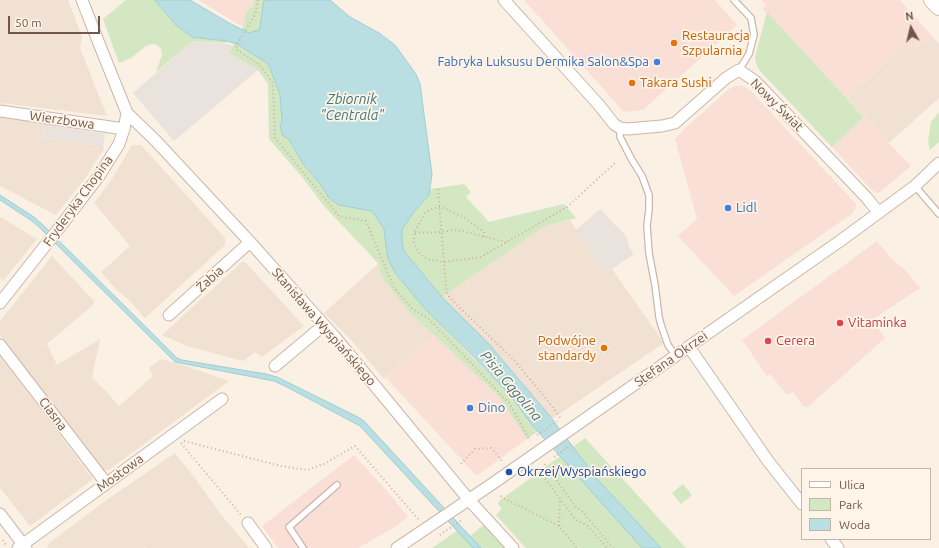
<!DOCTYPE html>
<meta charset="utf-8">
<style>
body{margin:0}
#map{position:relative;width:939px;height:548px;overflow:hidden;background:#faf0e3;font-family:Ubuntu,sans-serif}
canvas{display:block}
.legend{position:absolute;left:801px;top:468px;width:130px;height:72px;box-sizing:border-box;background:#fef4e8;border:1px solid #c5b5a9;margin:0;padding:5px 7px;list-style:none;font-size:12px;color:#70564b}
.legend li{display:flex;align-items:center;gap:8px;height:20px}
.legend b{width:20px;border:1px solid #c5b5a9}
.north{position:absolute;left:891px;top:8px;width:40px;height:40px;-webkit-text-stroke:3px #fef4e8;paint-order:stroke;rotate:352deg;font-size:11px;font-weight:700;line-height:16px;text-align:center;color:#70564b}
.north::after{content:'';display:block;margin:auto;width:14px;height:18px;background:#70564b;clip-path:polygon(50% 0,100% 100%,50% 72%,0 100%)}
.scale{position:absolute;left:8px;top:16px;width:92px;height:18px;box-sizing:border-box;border:2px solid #70564b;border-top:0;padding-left:5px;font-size:12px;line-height:14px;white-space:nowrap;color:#70564b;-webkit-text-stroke:3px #fef4e8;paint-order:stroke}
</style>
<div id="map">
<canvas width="939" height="548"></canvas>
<ul class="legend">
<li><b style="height:5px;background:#fff"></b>Ulica</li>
<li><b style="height:11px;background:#d3e7c2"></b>Park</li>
<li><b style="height:11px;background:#b9dfe2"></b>Woda</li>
</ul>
<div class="north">N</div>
<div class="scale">50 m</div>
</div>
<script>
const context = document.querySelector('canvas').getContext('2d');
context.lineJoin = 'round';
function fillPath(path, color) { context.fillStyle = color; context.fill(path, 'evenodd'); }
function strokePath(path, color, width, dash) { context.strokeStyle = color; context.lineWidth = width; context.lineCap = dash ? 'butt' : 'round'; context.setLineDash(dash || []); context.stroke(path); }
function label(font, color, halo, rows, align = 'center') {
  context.font = font + ' Ubuntu,sans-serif'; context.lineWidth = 3.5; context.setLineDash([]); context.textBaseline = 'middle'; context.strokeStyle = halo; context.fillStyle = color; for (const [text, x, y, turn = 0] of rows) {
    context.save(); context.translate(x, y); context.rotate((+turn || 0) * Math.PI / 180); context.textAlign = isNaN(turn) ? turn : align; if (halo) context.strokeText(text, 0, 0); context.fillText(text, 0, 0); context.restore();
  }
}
fillPath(new Path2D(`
 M 0,0 L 68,0 L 82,37 L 80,48 L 107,116 L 0,103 Z
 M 933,37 L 939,44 L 939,98 L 889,143 L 847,98 L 905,44 L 911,50 L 923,44 L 924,45 Z
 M 0,116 L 43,123 L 42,137 L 103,146 L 104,149 L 84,180 L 56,215 L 0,186 Z
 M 132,145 L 141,145 L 225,238 L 225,245 L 145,318 L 129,300 L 116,289 L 101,272 L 130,246 L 94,203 L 112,179 Z
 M 0,217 L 37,239 L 3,281 L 0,277 Z
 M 570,220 L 606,273 L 612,269 L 664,343 L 552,419 L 488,343 L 442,297 L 545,226 Z
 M 52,256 L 95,302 L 91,307 L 47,344 L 57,365 L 100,339 L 92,378 L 105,390 L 119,406 L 153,376 L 149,368 L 161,359 L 185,366 L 229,381 L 109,470 L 103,470 L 0,335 L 0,321 Z
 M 242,262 L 245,262 L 304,326 L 262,357 L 255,352 L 243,361 L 187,346 L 162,335 Z
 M 379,263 L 383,279 L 410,313 L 434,335 L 384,379 L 353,342 L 324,313 Z
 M 0,356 L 93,479 L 30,526 L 0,488 Z
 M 175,453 L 197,481 L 219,512 L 249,548 L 146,548 L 145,547 L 143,548 L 47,548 L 48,544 L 108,499 Z`), '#f1e1d2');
fillPath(new Path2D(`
 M 198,0 L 254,0 L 253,6 L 246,12 L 243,27 Z
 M 524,0 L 715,0 L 737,25 L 643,110 L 624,112 Z
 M 761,0 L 900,0 L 933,37 L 924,45 L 922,44 L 910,50 L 905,44 L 847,98 L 762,8 L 766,5 Z
 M 736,86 L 743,86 L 750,90 L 856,204 L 856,207 L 853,213 L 734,296 L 678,236 L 697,219 L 675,139 L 682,131 L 729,89 Z
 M 864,117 L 911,166 L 880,192 L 876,193 L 871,189 L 832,147 Z
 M 877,241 L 894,261 L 904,269 L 920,288 L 872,320 L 885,338 L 808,407 L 803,406 L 793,392 L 787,395 L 770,374 L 767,376 L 742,340 Z
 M 434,335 L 499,397 L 527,439 L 478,475 L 476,475 L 386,378 Z
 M 354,455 L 387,491 L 408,517 L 395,527 L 358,548 L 278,548 L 262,526 Z`), '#fadfd7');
fillPath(new Path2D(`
 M 193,41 L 229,44 L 233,46 L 229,53 L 258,70 L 174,141 L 133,93 Z
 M 43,123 L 105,134 L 103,146 L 42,137 Z
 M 600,209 L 627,237 L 629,247 L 634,254 L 606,273 L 576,230 Z`), '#eae2dd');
fillPath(new Path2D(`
 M 126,0 L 155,0 L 177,26 L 192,37 L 226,41 L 226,43 L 193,41 L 156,72 L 162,55 L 161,49 L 157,45 L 152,44 L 146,46 L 131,58 L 119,63 L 103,19 Z
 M 254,0 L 264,0 L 260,27 L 259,30 L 241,46 L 267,63 L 270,68 L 280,95 L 282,121 L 288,138 L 304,165 L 321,185 L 329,198 L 339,205 L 372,211 L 384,229 L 386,246 L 388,258 L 396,274 L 425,309 L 511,396 L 538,431 L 527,439 L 499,397 L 434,335 L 410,313 L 383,279 L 378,263 L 324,206 L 302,177 L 269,139 L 268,84 L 258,70 L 229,53 L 243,27 L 246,12 L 253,6 Z
 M 767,12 L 864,117 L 832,147 L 760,71 L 756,64 L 755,57 Z
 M 939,112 L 939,142 L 930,150 L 928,142 L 931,122 Z
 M 464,184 L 471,192 L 466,197 L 489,222 L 564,204 L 576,218 L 545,226 L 442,297 L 404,251 L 402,243 L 402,229 L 414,212 L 429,195 L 430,189 Z
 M 585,438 L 686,548 L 526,548 L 496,515 L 502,509 L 498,504 L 499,501 Z
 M 683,484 L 692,495 L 681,504 L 672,493 Z
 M 485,524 L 507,548 L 432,548 L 461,528 L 470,536 Z`), '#d3e7c2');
const water = new Path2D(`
 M 155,0 L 190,0 L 229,23 L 249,33 L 259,30 L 260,27 L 264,0 L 330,0 L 350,17 L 379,33 L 395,45 L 416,74 L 420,84 L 432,174 L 429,195 L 414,212 L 402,229 L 402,243 L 404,251 L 442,297 L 488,343 L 549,415 L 597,479 L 661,548 L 642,548 L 533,426 L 511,396 L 473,356 L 425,309 L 396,274 L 388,259 L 386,246 L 384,229 L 372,211 L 339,205 L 329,198 L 321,185 L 304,165 L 288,138 L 283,136 L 280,126 L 282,121 L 280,95 L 270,68 L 267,63 L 237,44 L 226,41 L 192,37 L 177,26 Z
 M 0,195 L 34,217 L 42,224 L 173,354 L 177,358 L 182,360 L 266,374 L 277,377 L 358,417 L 364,421 L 481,548 L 473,548 L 360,426 L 285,386 L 274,381 L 175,362 L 39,227 L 32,221 L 0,200 Z`);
fillPath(water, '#b9dfe2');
strokePath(water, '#a0ced3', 1);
const lane = new Path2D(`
 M 734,0 L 751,18 L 754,35 L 749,54 L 739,70
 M 620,128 L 620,137 L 632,160 L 642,176 L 649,195 L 649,209 L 647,226 L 649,253 L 655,285 L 659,317 L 661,325 L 668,345 L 676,356
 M 915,186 L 939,214
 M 303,548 L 289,527 L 337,485`);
const street = new Path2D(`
 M 504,0 L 599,105 L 614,124 L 620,128 L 627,129 L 662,126 L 675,123 L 726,78 L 739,70 L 755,81 L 866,197 L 879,213
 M 0,111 L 124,129
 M 127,113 L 156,141 L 250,242 L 334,336 L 469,500 L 513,548
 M 0,303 L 63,223 L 99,176 L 119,144 L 124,129 L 127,113 L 100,46 L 82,0
 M 169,315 L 250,242
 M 0,345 L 106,483
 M 689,347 L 768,461 L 802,504
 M 275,366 L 324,325
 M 0,514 L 26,548
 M 248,523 L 266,548
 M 831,539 L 838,548
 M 18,548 L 222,399
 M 397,548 L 492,484 L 840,241 L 915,186 L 939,163`);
const secondary = new Path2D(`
 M 932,0 L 939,7`);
strokePath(lane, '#cab7aa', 8);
strokePath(street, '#cab7aa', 13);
strokePath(secondary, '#cfb9ab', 18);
strokePath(new Path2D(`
 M 258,0 L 255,15 L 237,44 L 236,49 L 260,65 L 273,83 L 275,138 L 339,216 L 366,221 L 394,288 L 413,309 L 429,319 L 509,403 L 530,441
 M 438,189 L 444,262 L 446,287 L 447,293 L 450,298 L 459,307 L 515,361 L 551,405 L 561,419
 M 415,233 L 441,232 L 454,230 L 463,231 L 506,242
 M 484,237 L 484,232 L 463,217 L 444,208 L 439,207 L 432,209 L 426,212 L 414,233 L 414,243 L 419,253 L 427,259 L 444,262 L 481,257 L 567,207 L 615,163
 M 537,435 L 557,421
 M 184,441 L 281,466 L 307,470 L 324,464 L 355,446 L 419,520
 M 181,443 L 241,515
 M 554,457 L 574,443
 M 461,464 L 475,449 L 491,448 L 502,461
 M 545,464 L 575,506 L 583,512 L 613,548
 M 538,469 L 575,519 L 588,526 L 607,548
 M 501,496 L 503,498 L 559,526 L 577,548
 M 559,526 L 560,498
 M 440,535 L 463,519
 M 3,540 L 6,545`), '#d2b0a0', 2, [1, 3]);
strokePath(lane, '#fff', 5.5);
strokePath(street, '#fff', 11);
strokePath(secondary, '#fff', 16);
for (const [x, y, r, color] of [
 [674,43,4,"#e8710a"],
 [657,62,4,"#3f7fe0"],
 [632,83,4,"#e8710a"],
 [728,208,4,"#3f7fe0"],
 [840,323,4,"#e0444e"],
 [768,341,4,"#e0444e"],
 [604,348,4,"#e8710a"],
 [470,408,4,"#3f7fe0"],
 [509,472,4,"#1a4fb4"]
]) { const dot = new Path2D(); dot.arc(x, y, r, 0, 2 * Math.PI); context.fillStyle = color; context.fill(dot); strokePath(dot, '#fef4e8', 1.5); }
label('13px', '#c56008', '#fef4e8', [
 ["Restauracja",682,36],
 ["Szpularnia",682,51],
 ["Takara Sushi",640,83],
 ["Podwójne",596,341,"right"],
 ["standardy",596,356,"right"]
], 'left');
label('13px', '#366cbe', '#fef4e8', [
 ["Fabryka Luksusu Dermika Salon&Spa",649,62,"right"],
 ["Lidl",736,208],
 ["Dino",478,408]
], 'left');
label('13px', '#70564b', '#fef4e8', [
 ["Nowy Świat",777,105,45],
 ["Wierzbowa",62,120,8],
 ["Fryderyka Chopina",78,201,-54],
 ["Żabia",210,279,-42],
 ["Stanisława Wyspiańskiego",324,327,49],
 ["Stefana Okrzei",671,359,-35],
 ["Ciasna",53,414,53],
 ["Mostowa",120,473,-36]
]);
label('13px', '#be3a42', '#fef4e8', [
 ["Vitaminka",848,323],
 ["Cerera",776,341]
], 'left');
label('13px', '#164399', '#fef4e8', [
 ["Okrzei/Wyspiańskiego",517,472]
], 'left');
label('italic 14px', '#43767b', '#fef4e8', [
 ["Zbiornik",352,99],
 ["\"Centrala\"",352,115],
 ["Pisia Gągolina",511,386,50]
]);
</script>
